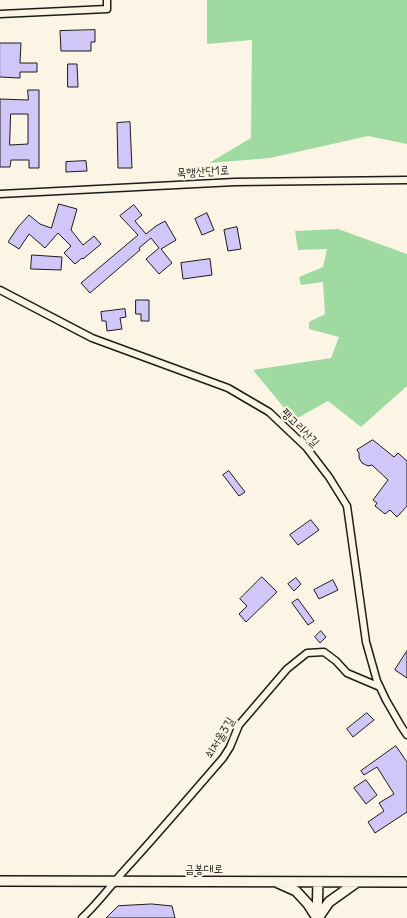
<!DOCTYPE html>
<meta charset="utf-8">
<style>
body{margin:0}
canvas{display:block;background:#fcf5e5}
</style>
<canvas width="407" height="918"></canvas>
<script>
const context = document.querySelector('canvas').getContext('2d');
context.lineJoin = 'round';
function fillPath(path, color) { context.fillStyle = color; context.fill(path, 'evenodd'); }
function strokePath(path, color, width, dash) { context.strokeStyle = color; context.lineWidth = width; context.lineCap = dash ? 'butt' : 'round'; context.setLineDash(dash || []); context.stroke(path); }
function label(font, color, halo, rows, align = 'center') {
  context.font = font + ' Delius,"Poor Story",sans-serif'; context.lineWidth = 4; context.setLineDash([]); context.textBaseline = 'middle'; context.strokeStyle = halo; context.fillStyle = color; for (const [text, x, y, turn = 0] of rows) {
    context.save(); context.translate(x, y); context.rotate((+turn || 0) * Math.PI / 180); context.textAlign = isNaN(turn) ? turn : align; if (halo) context.strokeText(text, 0, 0); context.fillText(text, 0, 0); context.restore();
  }
}
fillPath(new Path2D(`
 M 207,0 L 407,0 L 407,144 L 368,136 L 270,158 L 209,163 L 251,138 L 252,40 L 207,44 Z
 M 338,229 L 407,254 L 407,386 L 361,427 L 328,401 L 294,420 L 253,370 L 331,358 L 339,337 L 309,329 L 309,322 L 325,314 L 323,282 L 301,285 L 299,277 L 323,267 L 327,249 L 298,250 L 295,231 Z`), '#9fdaa1');
const building = new Path2D(`
 M 95,30 L 95,42 L 91,42 L 91,51 L 61,51 L 60,31 Z
 M 0,43 L 21,43 L 20,63 L 37,63 L 37,72 L 20,72 L 20,78 L 0,77 Z
 M 68,64 L 77,64 L 78,87 L 68,87 Z
 M 28,90 L 39,90 L 39,168 L 29,168 L 29,160 L 11,160 L 10,167 L 0,167 L 0,99 L 28,100 ZM 11,114 L 28,114 L 28,144 L 10,145 Z
 M 130,122 L 132,168 L 118,168 L 117,123 Z
 M 86,161 L 87,171 L 66,172 L 66,162 Z
 M 59,204 L 77,209 L 71,230 L 83,245 L 94,236 L 101,244 L 83,259 L 82,258 L 75,264 L 64,253 L 71,246 L 58,233 L 45,248 L 29,234 L 19,249 L 8,242 L 18,227 L 29,215 L 40,224 L 51,228 Z
 M 134,205 L 142,215 L 135,221 L 146,234 L 156,226 L 165,221 L 176,240 L 161,249 L 172,263 L 159,274 L 146,259 L 159,248 L 151,238 L 139,248 L 140,250 L 90,293 L 81,283 L 138,235 L 120,216 Z
 M 207,213 L 214,230 L 202,235 L 195,219 Z
 M 237,227 L 241,249 L 228,251 L 224,230 Z
 M 32,255 L 62,257 L 61,270 L 31,269 Z
 M 210,259 L 212,275 L 183,279 L 181,263 Z
 M 136,300 L 149,300 L 149,321 L 141,321 L 141,314 L 136,314 Z
 M 125,309 L 126,317 L 120,318 L 122,329 L 107,331 L 106,321 L 102,321 L 101,312 Z
 M 373,440 L 394,457 L 398,453 L 407,461 L 407,506 L 397,517 L 390,510 L 385,514 L 375,506 L 377,503 L 373,500 L 388,480 L 372,465 L 368,466 L 362,463 L 359,458 L 359,453 L 357,450 Z
 M 229,471 L 245,492 L 239,496 L 223,475 Z
 M 311,520 L 319,530 L 298,545 L 290,535 Z
 M 262,577 L 277,592 L 246,622 L 239,614 L 247,606 L 240,599 Z
 M 296,578 L 301,584 L 294,591 L 288,584 Z
 M 333,580 L 338,590 L 319,599 L 314,590 Z
 M 298,599 L 314,621 L 308,625 L 292,603 Z
 M 321,631 L 326,637 L 320,643 L 315,637 Z
 M 407,651 L 407,678 L 395,670 Z
 M 367,713 L 374,720 L 353,737 L 347,729 Z
 M 396,746 L 407,762 L 407,812 L 375,833 L 368,822 L 384,811 L 379,803 L 394,794 L 377,767 L 364,775 L 361,771 Z
 M 366,780 L 377,795 L 366,804 L 354,788 Z
 M 152,904 L 172,906 L 175,918 L 106,918 L 118,906 Z`);
fillPath(building, '#d1c6f8');
strokePath(building, '#1c1c1c', 1);
const street = new Path2D(`
 M 0,14 L 107,9 L 107,0
 M 0,194 L 235,182 L 407,180
 M 0,290 L 92,338 L 228,388 L 269,412 L 306,447 L 329,477 L 347,506 L 366,642 L 377,681 L 386,700 L 401,726 L 407,735
 M 82,918 C 97,904 109,888 122,873 C 157,835 190,796 223,758 L 230,747 L 239,725 L 287,669 L 307,653 L 324,652 L 336,661 L 347,673 L 380,687`);
const secondary = new Path2D(`
 M 0,881 L 407,882
 M 278,883 L 296,891 L 308,904 L 317,918
 M 317,918 L 318,882
 M 318,918 L 329,902 L 357,882`);
strokePath(street, '#1c1c1c', 9);
strokePath(secondary, '#1c1c1c', 12);
strokePath(street, '#fcf5e5', 6);
strokePath(secondary, '#fcf5e5', 9);
label('12px', '#1c1c1c', '#fcf5e5', [
 ["목행산단1로",203,172,-3],
 ["팽고리산길",300,428,45],
 ["쇠저울3길",220,738,-59],
 ["금봉대로",204,870]
]);
</script>
